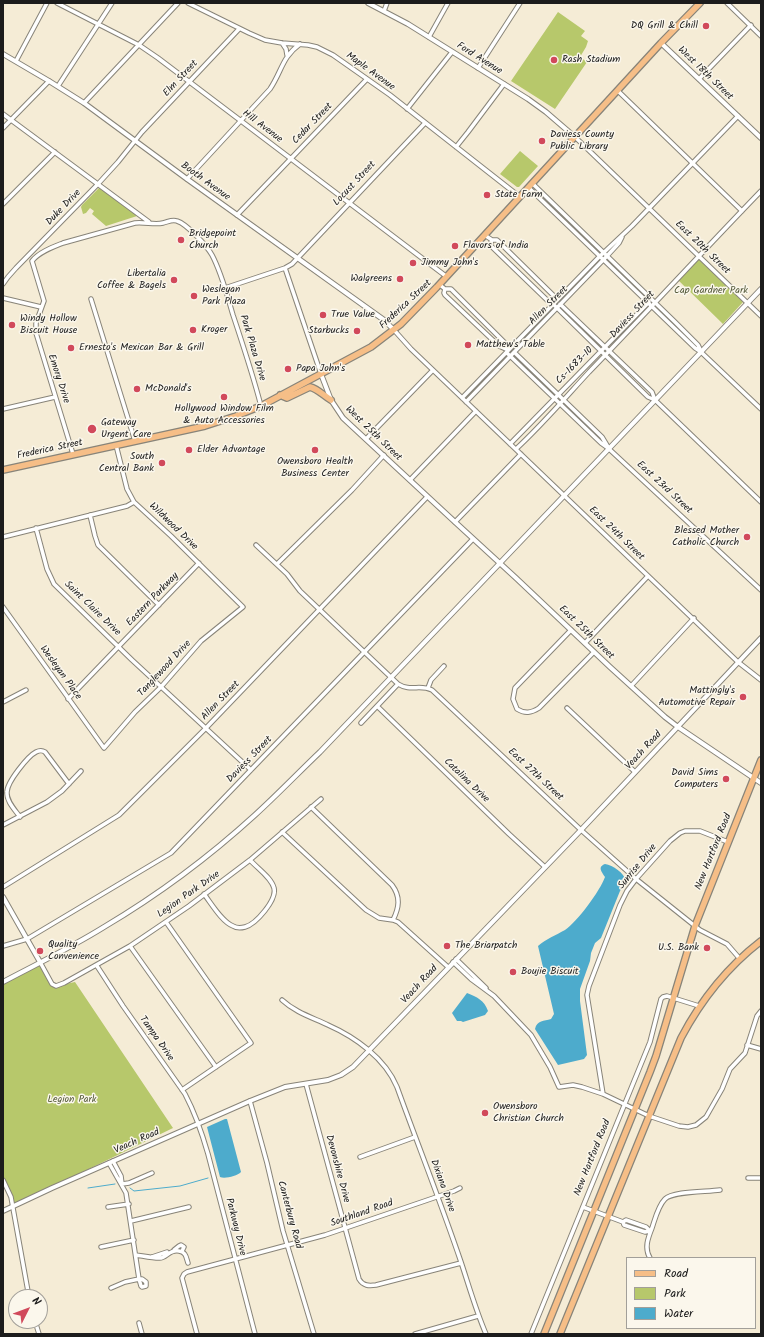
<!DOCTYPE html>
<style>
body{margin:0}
#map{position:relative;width:764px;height:1337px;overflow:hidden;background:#f5ecd6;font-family:Kalam,sans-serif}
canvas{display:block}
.frame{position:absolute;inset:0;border:4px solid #1c1c1c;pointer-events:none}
.legend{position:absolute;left:626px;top:1257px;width:130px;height:72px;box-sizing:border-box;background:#fbf7ec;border:1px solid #a29f99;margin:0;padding:5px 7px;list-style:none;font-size:12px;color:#1c1c1c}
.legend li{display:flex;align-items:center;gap:8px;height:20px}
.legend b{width:20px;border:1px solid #a29f99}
.north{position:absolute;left:8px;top:1289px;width:40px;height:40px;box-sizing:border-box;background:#fbf7ec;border:1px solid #a29f99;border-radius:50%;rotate:48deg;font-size:11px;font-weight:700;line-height:16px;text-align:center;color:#1c1c1c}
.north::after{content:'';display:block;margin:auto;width:14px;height:18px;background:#d1495b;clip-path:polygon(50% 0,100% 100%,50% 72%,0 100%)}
</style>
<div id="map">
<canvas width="764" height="1337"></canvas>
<div class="frame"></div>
<ul class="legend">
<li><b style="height:5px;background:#f6be87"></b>Road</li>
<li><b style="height:11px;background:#b7c86b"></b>Park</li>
<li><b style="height:11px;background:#4dabcc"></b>Water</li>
</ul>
<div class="north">N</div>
</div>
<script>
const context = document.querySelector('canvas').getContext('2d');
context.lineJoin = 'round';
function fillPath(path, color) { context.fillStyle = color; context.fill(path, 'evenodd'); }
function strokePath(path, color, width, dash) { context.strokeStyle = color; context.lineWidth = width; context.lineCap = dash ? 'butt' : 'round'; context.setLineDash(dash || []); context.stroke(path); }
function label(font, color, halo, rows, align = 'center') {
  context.font = font + ' Kalam,sans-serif'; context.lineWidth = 3; context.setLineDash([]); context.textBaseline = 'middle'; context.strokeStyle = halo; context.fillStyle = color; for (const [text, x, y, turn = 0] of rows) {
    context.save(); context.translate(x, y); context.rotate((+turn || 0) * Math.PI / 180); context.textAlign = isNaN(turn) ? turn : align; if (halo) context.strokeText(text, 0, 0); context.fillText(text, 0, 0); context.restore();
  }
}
fillPath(new Path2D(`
 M 558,12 L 585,31 L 581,36 L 588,41 L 586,47 L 580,57 L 587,62 L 555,109 L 511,81 Z
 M 520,151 L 538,166 L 519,187 L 517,187 L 500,174 Z
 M 99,188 L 101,188 L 137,214 L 137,216 L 106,226 L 92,214 L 94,211 L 90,208 L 86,213 L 83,214 L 81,207 L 82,205 Z
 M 699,259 L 743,302 L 723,324 L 678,280 Z
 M 40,962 L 56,986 L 75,982 L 173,1128 L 13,1206 L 3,1179 L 3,982 Z`), '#b7c86b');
fillPath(new Path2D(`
 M 605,864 C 613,865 624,873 626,881 L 620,891 L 601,938 L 595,943 L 591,953 L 590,961 L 580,989 L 580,1001 L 587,1055 L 584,1059 L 558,1065 L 535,1029 C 537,1020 544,1021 551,1019 L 554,1014 L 538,946 C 546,939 556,935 565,930 C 577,922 600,891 605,877 C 602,872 597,867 605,864 Z
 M 467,993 C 477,997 484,1000 488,1011 L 485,1015 L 463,1022 L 461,1021 L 457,1021 L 452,1013 Z
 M 225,1119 L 227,1119 L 241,1172 C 237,1176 225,1179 220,1177 L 207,1127 Z`), '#4dabcc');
strokePath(new Path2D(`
 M 88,1188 L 115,1184
 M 130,1188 L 134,1191 L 180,1186 L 208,1178`), '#4dabcc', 1);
const minor = new Path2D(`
 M 57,3 L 139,45 L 158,58 L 447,277
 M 188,3 L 249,33 L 265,40 L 282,43 L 308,45 L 317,47 L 333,55 L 390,95 L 520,197
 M 727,3 L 761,36
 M 384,11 L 387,3
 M 429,37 L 448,3
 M 282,43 L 286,49 L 287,55
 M 16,61 L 47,3
 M 478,68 L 520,3
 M 699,79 L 751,25
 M 58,86 L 112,3
 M 618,91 L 742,211
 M 84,103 L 178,3
 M 407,109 L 452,52
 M 3,114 L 149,222
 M 3,128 L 49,81
 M 575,137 L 761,316
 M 456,147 L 468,132 L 504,84
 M 187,179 L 270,89 C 282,71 282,57 300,44
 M 533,184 L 675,322 L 698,345 L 701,351
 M 529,188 L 695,348 L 701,352 L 761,409
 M 3,204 L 55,152
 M 237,215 L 367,79
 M 486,236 L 492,240 L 497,240 L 554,296 L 553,301
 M 492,240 L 490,245 L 548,301 L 553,301 L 555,302
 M 285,268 L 321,374
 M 3,284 L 8,277 L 16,268 L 98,184 L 118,162 L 142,132 L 239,29
 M 440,285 L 445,289 L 451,289 L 507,345 L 506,349
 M 225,288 L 285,268 L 292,264 L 425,123
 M 445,289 L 444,293 L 445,295 L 499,346 L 508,350
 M 3,298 L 41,307
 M 91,299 L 135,441
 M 553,304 L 648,397 L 655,400 L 761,502
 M 560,304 L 652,392 L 655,400
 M 394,330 L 411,349 L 738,662 L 761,680
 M 514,352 L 602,437 L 608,447
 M 507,353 L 601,443 L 608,448 L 761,590
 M 462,398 L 599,257 L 632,226 L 738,116
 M 466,402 L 607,256 L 619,243 L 622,237
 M 3,409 L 55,397
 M 366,439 L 433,370
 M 510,444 L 649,302
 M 516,449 C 542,425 565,398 589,372 C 647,312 703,251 761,191
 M 73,454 L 36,333 L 36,323 L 44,301 L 32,261 C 39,252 53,247 63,243 L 135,223 C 145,222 155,225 163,223 C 168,222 172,219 177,221 C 187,224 207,246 212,255 C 222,274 227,295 233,315 C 243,345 253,375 261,406
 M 410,480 L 476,411
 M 90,515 L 95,536 L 98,545 L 159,605
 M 455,522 L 521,454
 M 36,528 L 47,569 L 54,584 L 132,660 L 251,770
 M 3,537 L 127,506 L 134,502
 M 256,545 L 287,574 L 300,591 L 398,684 C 411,692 419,684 432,690 L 581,830 L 636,879 L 700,930 L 727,944 L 740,959
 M 277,564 L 352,490 L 384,455
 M 3,607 L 104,748 L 135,712 L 161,687 L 201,641 L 243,607 L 171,536 L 134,502 L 127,489 L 116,445
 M 571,630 L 515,688 L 513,699 L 517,709 C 525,714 531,713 539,708 L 594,652
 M 585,643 L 648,576
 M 631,686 L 694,618
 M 428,688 L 431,680 L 444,666
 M 68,699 L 199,563
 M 3,702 L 26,690
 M 377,706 L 509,834 L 545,867
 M 567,708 L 635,772
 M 361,723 L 398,684
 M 311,807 L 392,885 C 401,897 399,908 393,920
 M 20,817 C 15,810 6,801 7,792 C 7,782 28,756 36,752 C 40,750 42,750 45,752 L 69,784
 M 3,825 L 47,802 L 62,791 L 81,771
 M 282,832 L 366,910 L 379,918 L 393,920 L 398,922 L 448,967
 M 3,887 L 119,815 L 206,728 L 427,497
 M 204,894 C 211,903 222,922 233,926 C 236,928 241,928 245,927 C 256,924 277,900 274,888 C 271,877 257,868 250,860
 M 166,922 L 251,1043 L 182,1090
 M 3,946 L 27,939 L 171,853 L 473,539
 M 130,946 L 216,1067
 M 456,959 L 486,988
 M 40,962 L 52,984 L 56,986 L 64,983 L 130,946 L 189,906 L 250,860 L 321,799
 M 453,962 L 471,979 L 494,996 L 531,1035 L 550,1067 L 559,1087 L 573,1085 L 582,1087 L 603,1094 L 649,1116 L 679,1126 L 688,1127 L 696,1125 L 706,1117 L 722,1089 L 730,1069 L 745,1053 L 757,1016 L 761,1011
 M 97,966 L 123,1006 L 185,1094 C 195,1113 202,1133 208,1154 L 255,1334
 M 282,1000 C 295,1012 311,1017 328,1025 C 355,1037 385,1058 397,1087 C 418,1145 441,1203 461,1262 C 469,1286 476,1311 486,1334
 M 747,1045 L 761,1049
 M 306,1084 L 359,1279 C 363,1286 369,1286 376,1285 L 461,1263
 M 603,1094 L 587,995 L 589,986 L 620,905 L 627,891 L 636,879 L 670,841 L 680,833 L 685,831 L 700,831 L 728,842
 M 250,1101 L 267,1163 L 283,1231 L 314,1334
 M 360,1157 L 415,1137
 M 113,1161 L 121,1176 L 122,1184 L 129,1183 L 152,1173
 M 109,1163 L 126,1193 L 139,1279 L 125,1282 L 111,1288
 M 748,1178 L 761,1178
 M 3,1180 L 11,1197 L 29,1297
 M 108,1207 L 129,1204
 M 583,1207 L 623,1222 L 624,1225 L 645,1232 L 650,1231
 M 131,1221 L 189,1207
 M 623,1222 L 626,1220 L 646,1227 L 650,1231
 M 101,1247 L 134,1240
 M 174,1250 L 179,1246 L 181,1245 L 184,1247 L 182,1251
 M 136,1255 C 143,1256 152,1258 159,1258 C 166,1259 169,1249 179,1251 C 186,1252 186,1257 188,1263
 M 152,1257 L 167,1252
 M 650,1258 C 644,1248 648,1238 652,1228 C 655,1219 658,1206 665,1199 C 673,1191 707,1192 720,1190
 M 139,1279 L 142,1279 L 146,1282 L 146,1286 L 142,1287 L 141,1286 Z
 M 35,1321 L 39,1334
 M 139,1323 L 142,1334
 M 197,1334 L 182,1278 L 184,1274 L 187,1272 L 325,1235 L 454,1191 L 460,1188
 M 415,1334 L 478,1316
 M 531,1334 L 650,1042 L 661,999 L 663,997 L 667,996 L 699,1006`);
const tertiary = new Path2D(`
 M 368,3 L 408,24 L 528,99 L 546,112 L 575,137
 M 661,43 L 761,138
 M 3,54 L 49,81 L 84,103 L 187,179 L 384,320 L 394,330
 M 321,374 L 331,400 L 343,418 L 455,522 L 516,578 L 610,667 L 665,717 L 678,727 L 761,783
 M 3,897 L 40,962
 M 3,982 C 37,964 72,947 104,927 C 158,895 209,857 255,815 C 277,795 298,773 320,752 L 761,289
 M 3,1211 L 52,1188 L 250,1101 L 285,1087 L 328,1080 L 341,1075 L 353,1067 L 581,830 L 761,638`);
const primary = new Path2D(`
 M 280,395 L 287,398 L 310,387 C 318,389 324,396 331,400
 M 3,470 L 205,426 L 236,416 L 261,406 L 371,347 L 401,324 L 437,287 L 661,43 L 700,3
 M 544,1334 L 650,1072 L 656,1056 L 695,926 L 761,760
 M 560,1334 L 681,1038 C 701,1000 726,968 761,941`);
strokePath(minor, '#888479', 5.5);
strokePath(tertiary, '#888479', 6);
strokePath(primary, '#888479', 8);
strokePath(minor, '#fff', 3.5);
strokePath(tertiary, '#fff', 4);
strokePath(primary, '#f6be87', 5.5);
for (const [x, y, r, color] of [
 [706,26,4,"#d1495b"],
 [554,60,4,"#d1495b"],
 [542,141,4,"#d1495b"],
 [487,195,4,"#d1495b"],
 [181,240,4,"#d1495b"],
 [455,246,4,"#d1495b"],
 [413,263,4,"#d1495b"],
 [400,279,4,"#d1495b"],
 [174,280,4,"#d1495b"],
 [194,296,4,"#d1495b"],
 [323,315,4,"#d1495b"],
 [12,325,4,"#d1495b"],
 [193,330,4,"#d1495b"],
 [357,331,4,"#d1495b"],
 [468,345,4,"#d1495b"],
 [71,348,4,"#d1495b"],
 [288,369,4,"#d1495b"],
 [137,389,4,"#d1495b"],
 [224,397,4,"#d1495b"],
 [92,429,5,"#d1495b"],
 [189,450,4,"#d1495b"],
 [315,450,4,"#d1495b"],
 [162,463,4,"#d1495b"],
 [747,537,4,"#d1495b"],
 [743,697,4,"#d1495b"],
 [726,779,4,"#d1495b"],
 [447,946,4,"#d1495b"],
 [707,948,4,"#d1495b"],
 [40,951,4,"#d1495b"],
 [513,972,4,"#d1495b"],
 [485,1113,4,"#d1495b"]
]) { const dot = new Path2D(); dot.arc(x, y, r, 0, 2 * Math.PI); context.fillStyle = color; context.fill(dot); strokePath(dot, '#fbf7ec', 1.5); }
label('10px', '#1c1c1c', '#fbf7ec', [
 ["DQ Grill & Chill",698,26,"right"],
 ["Rash Stadium",562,60],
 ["Daviess County",550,135],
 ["Public Library",550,147],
 ["State Farm",495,195],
 ["Bridgepoint",189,234],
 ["Church",189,246],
 ["Flavors of India",463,246],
 ["Jimmy John's",421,263],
 ["Libertalia",166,274,"right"],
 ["Coffee & Bagels",166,286,"right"],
 ["Walgreens",392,279,"right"],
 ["Wesleyan",202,290],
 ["Park Plaza",202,302],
 ["True Value",331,315],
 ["Windy Hollow",20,319],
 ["Biscuit House",20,331],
 ["Kroger",201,330],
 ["Starbucks",349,331,"right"],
 ["Matthew's Table",476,345],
 ["Ernesto's Mexican Bar & Grill",79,348],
 ["Papa John's",296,369],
 ["McDonald's",145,389],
 ["Hollywood Window Film",224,409,"center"],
 ["& Auto Accessories",224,421,"center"],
 ["Gateway",101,423],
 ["Urgent Care",101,435],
 ["Elder Advantage",197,450],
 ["South",154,457,"right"],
 ["Central Bank",154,469,"right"],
 ["Owensboro Health",315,462,"center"],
 ["Business Center",315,474,"center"],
 ["Blessed Mother",739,531,"right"],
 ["Catholic Church",739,543,"right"],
 ["Mattingly's",735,691,"right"],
 ["Automotive Repair",735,703,"right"],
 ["David Sims",718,773,"right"],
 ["Computers",718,785,"right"],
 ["Quality",48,945],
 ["Convenience",48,957],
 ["The Briarpatch",455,946],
 ["U.S. Bank",699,948,"right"],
 ["Boujie Biscuit",521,972],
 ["Owensboro",493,1107],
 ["Christian Church",493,1119]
], 'left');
label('10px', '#1c1c1c', '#fbf7ec', [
 ["Ford Avenue",479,59,32],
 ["Maple Avenue",370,72,36],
 ["West 18th Street",705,74,44],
 ["Elm Street",181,79,-47],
 ["Cedar Street",313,124,-46],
 ["Hill Avenue",262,127,37],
 ["Booth Avenue",205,182,36],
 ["Locust Street",355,184,-47],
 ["Duke Drive",64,208,-46],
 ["East 20th Street",702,248,44],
 ["Frederica Street",406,305,-43],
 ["Allen Street",549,306,-45],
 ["Daviess Street",633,315,-47],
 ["Park Plaza Drive",252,348,73],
 ["Cs-1683-10",575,366,-45],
 ["Emory Drive",58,379,72],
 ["West 25th Street",373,434,44],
 ["Frederica Street",50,450,-12],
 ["East 23rd Street",664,488,43],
 ["Wildwood Drive",173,527,44],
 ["East 24th Street",616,534,44],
 ["Eastern Parkway",153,600,-46],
 ["Saint Claire Drive",92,609,44],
 ["East 25th Street",586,633,44],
 ["Tanglewood Drive",165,669,-47],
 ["Wesleyan Place",60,673,54],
 ["Allen Street",221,701,-46],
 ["Veach Road",644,751,-47],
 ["Daviess Street",250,760,-46],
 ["East 27th Street",535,775,43],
 ["Catalina Drive",466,781,44],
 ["New Hartford Road",714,852,-68],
 ["Sunrise Drive",638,867,-51],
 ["Legion Park Drive",189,895,-35],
 ["Veach Road",420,985,-47],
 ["Tampa Drive",156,1039,55],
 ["Veach Road",137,1142,-24],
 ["New Hartford Road",593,1158,-68],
 ["Devonshire Drive",337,1169,75],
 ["Dixiana Drive",442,1186,70],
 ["Southland Road",362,1214,-19],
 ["Canterbury Road",289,1215,75],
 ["Parkway Drive",235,1227,76]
]);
label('10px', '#525838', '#fbf7ec', [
 ["Cap Gardner Park",711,291],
 ["Legion Park",72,1100]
]);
</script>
